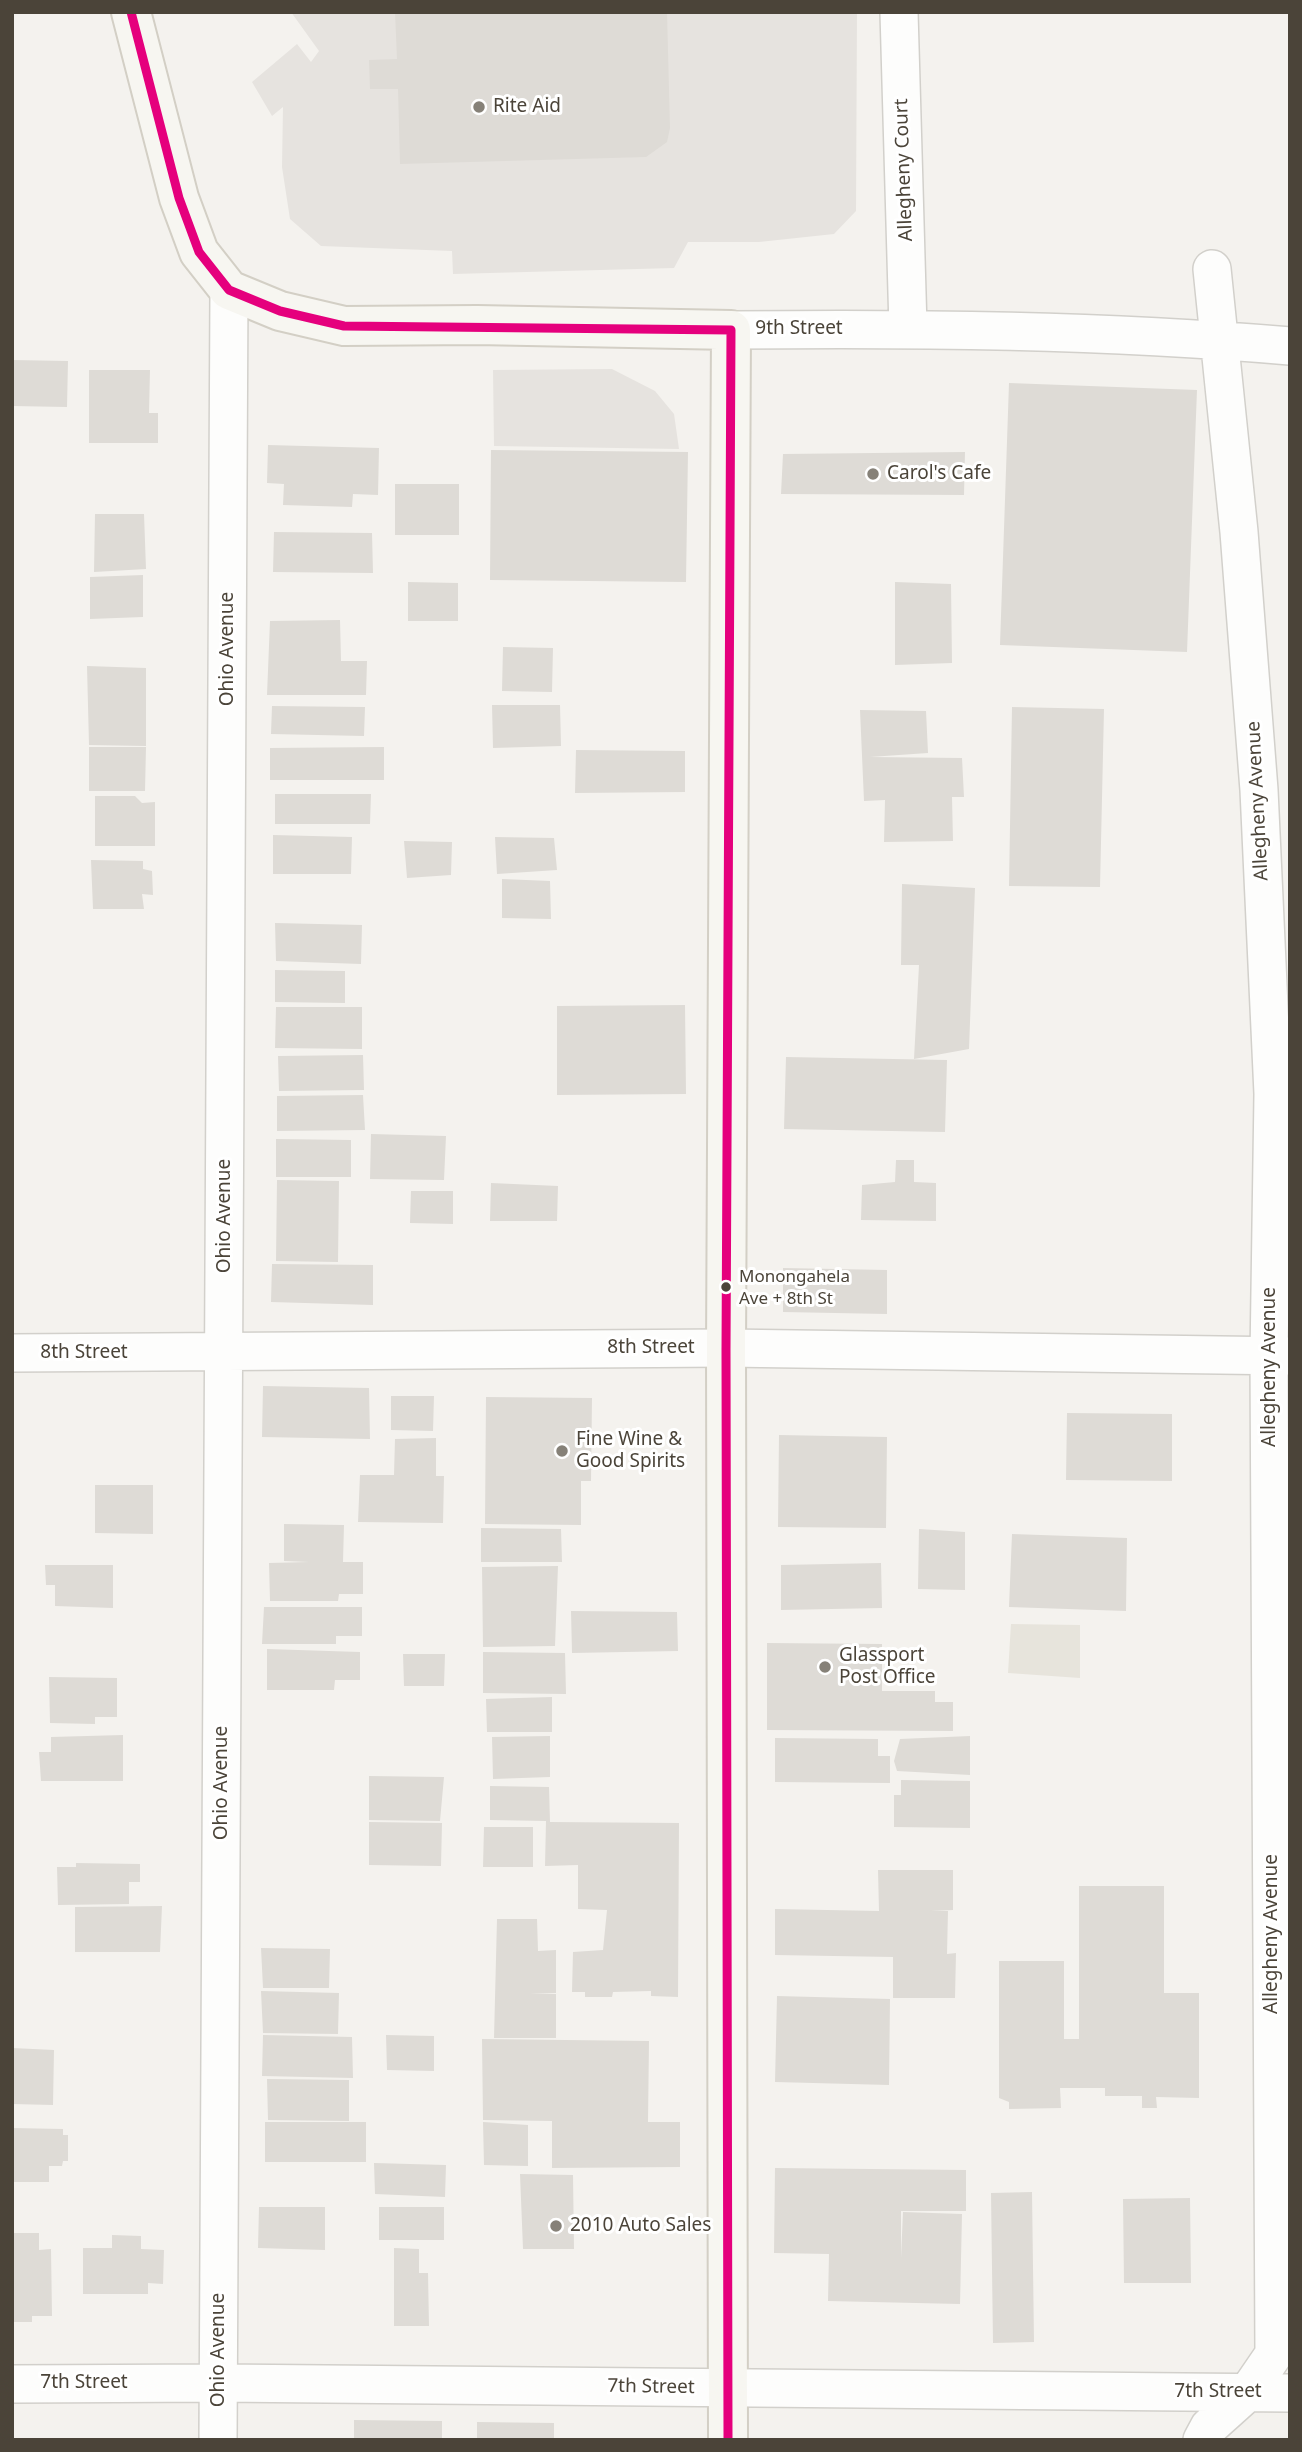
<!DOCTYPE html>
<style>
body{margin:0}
#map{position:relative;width:1302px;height:2452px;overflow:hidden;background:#f4f2ee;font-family:"Noto Sans",sans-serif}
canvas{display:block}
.frame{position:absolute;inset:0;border:14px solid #4b4439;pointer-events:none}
</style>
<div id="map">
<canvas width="1302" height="2452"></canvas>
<div class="frame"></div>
</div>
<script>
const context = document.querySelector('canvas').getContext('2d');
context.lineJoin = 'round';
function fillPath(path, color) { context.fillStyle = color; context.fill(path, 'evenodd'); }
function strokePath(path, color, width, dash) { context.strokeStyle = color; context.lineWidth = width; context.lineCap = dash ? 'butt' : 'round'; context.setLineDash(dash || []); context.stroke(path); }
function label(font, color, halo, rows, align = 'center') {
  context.font = font + ' "Noto Sans",sans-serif'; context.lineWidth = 6; context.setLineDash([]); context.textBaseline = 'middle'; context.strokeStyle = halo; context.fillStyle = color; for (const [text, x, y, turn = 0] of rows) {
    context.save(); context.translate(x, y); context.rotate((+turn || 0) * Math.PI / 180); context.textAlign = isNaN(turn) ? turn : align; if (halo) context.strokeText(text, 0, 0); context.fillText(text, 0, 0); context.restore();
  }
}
fillPath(new Path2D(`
 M 1011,1624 L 1080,1625 L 1080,1678 L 1008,1673 Z`), '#e7e4dc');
fillPath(new Path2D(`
 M 291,12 L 857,12 L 856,211 L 834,234 L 759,242 L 688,242 L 674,268 L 453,274 L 452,251 L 321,246 L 290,219 L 282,167 L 283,107 L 272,116 L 252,82 L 297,44 L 311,62 L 319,51 Z
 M 612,369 L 655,391 L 674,414 L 679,449 L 494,446 L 493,370 Z`), '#e6e3df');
fillPath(new Path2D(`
 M 395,12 L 667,12 L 670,128 L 667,142 L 646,157 L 400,164 L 398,89 L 370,89 L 369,60 L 397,59 Z
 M 12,360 L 68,361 L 67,407 L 12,406 Z
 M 89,370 L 150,370 L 149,413 L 158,413 L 158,443 L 89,443 Z
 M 1009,383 L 1197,390 L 1187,652 L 1000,645 Z
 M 268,445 L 379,448 L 378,495 L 353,494 L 352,507 L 283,505 L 284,484 L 267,483 Z
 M 491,450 L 688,452 L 686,582 L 490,580 Z
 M 965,452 L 964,495 L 781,494 L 783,454 Z
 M 395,484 L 459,484 L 459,535 L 395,535 Z
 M 95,514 L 144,514 L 146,569 L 94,572 Z
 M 274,532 L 372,533 L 373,573 L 273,572 Z
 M 143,575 L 143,617 L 90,619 L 90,577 Z
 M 408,582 L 458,583 L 458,621 L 408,621 Z
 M 895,582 L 951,584 L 952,663 L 895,665 Z
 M 340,620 L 341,661 L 367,661 L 366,695 L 267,695 L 270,621 Z
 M 503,647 L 553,648 L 552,692 L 502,691 Z
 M 87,666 L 146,668 L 146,746 L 89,745 Z
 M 492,705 L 560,705 L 561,746 L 493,748 Z
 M 272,706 L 365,707 L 364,736 L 271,734 Z
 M 1012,707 L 1104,709 L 1100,887 L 1009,886 Z
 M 860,710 L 926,711 L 928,753 L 870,757 L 962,758 L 964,797 L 952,797 L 953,841 L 884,842 L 885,800 L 864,801 Z
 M 89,747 L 146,747 L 145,791 L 89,791 Z
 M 384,747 L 384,780 L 270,780 L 270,748 Z
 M 576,750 L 685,751 L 685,792 L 575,793 Z
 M 275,794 L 371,794 L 370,824 L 275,824 Z
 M 95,796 L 135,796 L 142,803 L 155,802 L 155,846 L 95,846 Z
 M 273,835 L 352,837 L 351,874 L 273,874 Z
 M 495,837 L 554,838 L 557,870 L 497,874 Z
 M 404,841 L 452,842 L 451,875 L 407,878 Z
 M 91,860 L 143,861 L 143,869 L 152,871 L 153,895 L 142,894 L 144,909 L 93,909 Z
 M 502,879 L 550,881 L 551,919 L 502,918 Z
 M 902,884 L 975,888 L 969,1049 L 914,1059 L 919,965 L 901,965 Z
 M 275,923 L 362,925 L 361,964 L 276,961 Z
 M 275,970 L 345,971 L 345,1003 L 275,1002 Z
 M 685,1005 L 686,1094 L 557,1095 L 557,1006 Z
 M 276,1007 L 362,1007 L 362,1049 L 275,1048 Z
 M 363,1055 L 364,1090 L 279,1091 L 278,1056 Z
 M 786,1057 L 947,1060 L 945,1132 L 784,1129 Z
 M 363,1095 L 365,1130 L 277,1131 L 277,1096 Z
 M 371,1134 L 446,1136 L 444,1180 L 370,1179 Z
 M 276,1139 L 351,1140 L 351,1177 L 276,1177 Z
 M 896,1160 L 914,1160 L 914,1182 L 936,1183 L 936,1221 L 861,1220 L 862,1185 L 895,1182 Z
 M 277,1180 L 339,1181 L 338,1262 L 276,1261 Z
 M 491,1183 L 558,1186 L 557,1221 L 490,1221 Z
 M 411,1191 L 453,1191 L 453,1224 L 410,1223 Z
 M 272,1264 L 373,1265 L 373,1305 L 271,1302 Z
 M 783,1268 L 887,1270 L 887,1314 L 783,1312 Z
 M 263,1386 L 369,1388 L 370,1439 L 262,1437 Z
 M 391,1396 L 434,1396 L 433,1431 L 391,1430 Z
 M 486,1397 L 592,1398 L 591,1481 L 581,1481 L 581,1525 L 485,1524 Z
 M 1067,1413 L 1172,1414 L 1172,1481 L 1066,1480 Z
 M 779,1435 L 887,1437 L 886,1528 L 778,1527 Z
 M 436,1438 L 436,1476 L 444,1476 L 443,1523 L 358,1522 L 360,1475 L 394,1475 L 395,1439 Z
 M 95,1485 L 153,1485 L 153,1534 L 95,1533 Z
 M 284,1524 L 344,1525 L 343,1562 L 363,1562 L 363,1594 L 339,1594 L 338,1601 L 270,1601 L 269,1563 L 309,1562 L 284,1561 Z
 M 481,1528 L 561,1529 L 562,1562 L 481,1562 Z
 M 919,1529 L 965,1532 L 965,1590 L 918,1589 Z
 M 1012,1534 L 1127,1538 L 1126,1611 L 1009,1607 Z
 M 881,1563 L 882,1608 L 781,1610 L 781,1565 Z
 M 45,1565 L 113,1565 L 113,1608 L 55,1606 L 55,1585 L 46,1585 Z
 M 558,1566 L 555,1646 L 483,1647 L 482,1567 Z
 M 264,1607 L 362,1607 L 362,1636 L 336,1636 L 336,1644 L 262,1644 Z
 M 571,1611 L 677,1612 L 678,1651 L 572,1653 Z
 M 767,1643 L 882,1644 L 882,1691 L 935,1691 L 935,1702 L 953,1702 L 953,1731 L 767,1730 Z
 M 267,1649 L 360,1652 L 360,1680 L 335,1680 L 334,1690 L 267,1690 Z
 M 483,1652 L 565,1653 L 566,1694 L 483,1693 Z
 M 403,1654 L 445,1654 L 444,1686 L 404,1686 Z
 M 49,1677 L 117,1678 L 117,1717 L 95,1717 L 95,1724 L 50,1723 Z
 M 552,1697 L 552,1732 L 487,1732 L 486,1699 Z
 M 123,1735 L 123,1781 L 41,1781 L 39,1752 L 51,1752 L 51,1737 Z
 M 550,1736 L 550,1777 L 493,1779 L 492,1737 Z
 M 970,1736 L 970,1775 L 897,1771 L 894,1761 L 900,1739 Z
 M 775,1738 L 878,1739 L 878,1756 L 890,1756 L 890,1783 L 775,1782 Z
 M 369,1776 L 444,1777 L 440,1821 L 369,1820 Z
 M 901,1780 L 970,1781 L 970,1828 L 894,1827 L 894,1795 L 901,1795 Z
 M 490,1786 L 549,1787 L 550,1822 L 679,1823 L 678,1997 L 651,1996 L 651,1991 L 613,1992 L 612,1997 L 585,1997 L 585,1992 L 572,1992 L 573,1952 L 603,1950 L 607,1910 L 578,1909 L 578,1865 L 545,1866 L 546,1821 L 490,1820 Z
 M 369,1822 L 442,1823 L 441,1866 L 369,1865 Z
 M 484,1827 L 533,1827 L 533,1867 L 483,1867 Z
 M 76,1863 L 140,1864 L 140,1882 L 129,1882 L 129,1904 L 58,1905 L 57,1867 L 76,1867 Z
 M 878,1870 L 953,1870 L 953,1910 L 931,1911 L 948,1911 L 947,1954 L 956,1953 L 955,1998 L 893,1998 L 893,1957 L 775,1955 L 775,1909 L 879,1911 Z
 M 1079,1886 L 1164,1886 L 1164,1993 L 1199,1993 L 1199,2098 L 1156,2097 L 1157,2108 L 1142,2108 L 1142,2096 L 1105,2096 L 1105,2088 L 1060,2088 L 1061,2108 L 1009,2109 L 1009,2102 L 999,2098 L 999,1961 L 1064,1961 L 1064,2039 L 1079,2039 Z
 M 162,1906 L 160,1952 L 75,1952 L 75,1907 Z
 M 497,1919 L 537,1919 L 538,1951 L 556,1950 L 556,1993 L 530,1993 L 556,1994 L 556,2038 L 494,2038 Z
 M 261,1948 L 330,1949 L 329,1988 L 263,1988 Z
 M 261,1991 L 339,1993 L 338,2034 L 263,2033 Z
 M 777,1996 L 890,1999 L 889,2085 L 775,2082 Z
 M 263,2035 L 352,2037 L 353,2078 L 262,2076 Z
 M 386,2035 L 434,2036 L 434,2071 L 387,2070 Z
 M 482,2039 L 649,2041 L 648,2122 L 680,2122 L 680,2167 L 552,2168 L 552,2121 L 483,2120 Z
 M 12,2048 L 54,2050 L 53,2105 L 12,2104 Z
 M 267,2079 L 349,2080 L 349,2121 L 268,2120 Z
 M 265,2122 L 366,2122 L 366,2162 L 265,2162 Z
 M 483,2122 L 528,2125 L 528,2166 L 484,2165 Z
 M 12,2128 L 63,2129 L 63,2135 L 68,2135 L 68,2161 L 63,2161 L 62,2166 L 49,2166 L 49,2182 L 12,2182 Z
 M 374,2163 L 446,2165 L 445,2197 L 375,2194 Z
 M 775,2168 L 966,2170 L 966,2211 L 901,2211 L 901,2258 L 903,2212 L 962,2214 L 960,2304 L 828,2301 L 829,2254 L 774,2253 Z
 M 520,2174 L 573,2175 L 574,2249 L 523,2249 Z
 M 1032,2192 L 1034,2342 L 993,2343 L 991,2193 Z
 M 1190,2198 L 1191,2283 L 1124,2283 L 1123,2199 Z
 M 259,2207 L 325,2207 L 325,2250 L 258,2248 Z
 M 379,2207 L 444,2207 L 444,2240 L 379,2240 Z
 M 12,2233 L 39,2233 L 39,2250 L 51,2249 L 52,2316 L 32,2316 L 32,2322 L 12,2322 Z
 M 112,2235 L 141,2236 L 141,2249 L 164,2250 L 163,2284 L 148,2283 L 148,2294 L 83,2294 L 83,2248 L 112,2248 Z
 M 394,2248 L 419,2249 L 419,2273 L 428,2273 L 429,2326 L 394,2326 Z
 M 354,2420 L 442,2421 L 442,2440 L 354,2440 Z
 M 477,2422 L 554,2423 L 554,2440 L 477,2440 Z`), '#dedbd6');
const minor = new Path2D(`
 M 899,12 L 908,328
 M 731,330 C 917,328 1104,330 1290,346
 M 12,1353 L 726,1348 L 1290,1356
 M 12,2384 L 219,2383 L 1290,2393
 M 218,2440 L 229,290
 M 1202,2440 L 1209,2427 L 1248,2392 L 1274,2354 L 1269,1356 L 1273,1094 L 1259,790 L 1239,532 L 1212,269`);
const secondary = new Path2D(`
 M 131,12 L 179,198 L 199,252 L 229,290 L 280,311 L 344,326 L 477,325 L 731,330 L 726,1348 L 728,2440`);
strokePath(minor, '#d2d0cb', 40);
strokePath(secondary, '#d3cfc5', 42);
strokePath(minor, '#fdfdfc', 37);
strokePath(secondary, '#f7f6f1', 38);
strokePath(new Path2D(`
 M 131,12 L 179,198 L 199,252 L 229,290 L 280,311 L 344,326 L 731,330
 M 728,2440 L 726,1348 L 731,330`), '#e5007d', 9);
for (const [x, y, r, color] of [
 [479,107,7,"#868178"],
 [873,474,7,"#868178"],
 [726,1287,6,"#4b4439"],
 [562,1451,7,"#868178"],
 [825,1667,7,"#868178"],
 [556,2226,7,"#868178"]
]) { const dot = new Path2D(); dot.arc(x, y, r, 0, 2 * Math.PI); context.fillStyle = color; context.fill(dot); strokePath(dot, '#fff', 2.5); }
label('17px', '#4b4439', '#fff', [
 ["Monongahela",739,1277],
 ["Ave + 8th St",739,1299]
], 'left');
label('19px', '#4b4439', '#fff', [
 ["Rite Aid",493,107],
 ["Carol's Cafe",887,474],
 ["Fine Wine &",576,1440],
 ["Good Spirits",576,1462],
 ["Glassport",839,1656],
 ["Post Office",839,1678],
 ["2010 Auto Sales",570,2226]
], 'left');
label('19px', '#4b4439', '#fff', [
 ["Allegheny Court",904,170,-92],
 ["9th Street",799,329],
 ["Ohio Avenue",228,649,-90],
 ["Allegheny Avenue",1258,801,-93],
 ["Ohio Avenue",225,1216,-90],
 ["8th Street",651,1348],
 ["8th Street",84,1353],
 ["Allegheny Avenue",1270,1367,-90],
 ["Ohio Avenue",222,1783,-90],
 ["Allegheny Avenue",1272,1934,-90],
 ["Ohio Avenue",219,2350,-90],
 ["7th Street",84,2383],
 ["7th Street",651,2387,1],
 ["7th Street",1218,2392]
]);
</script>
